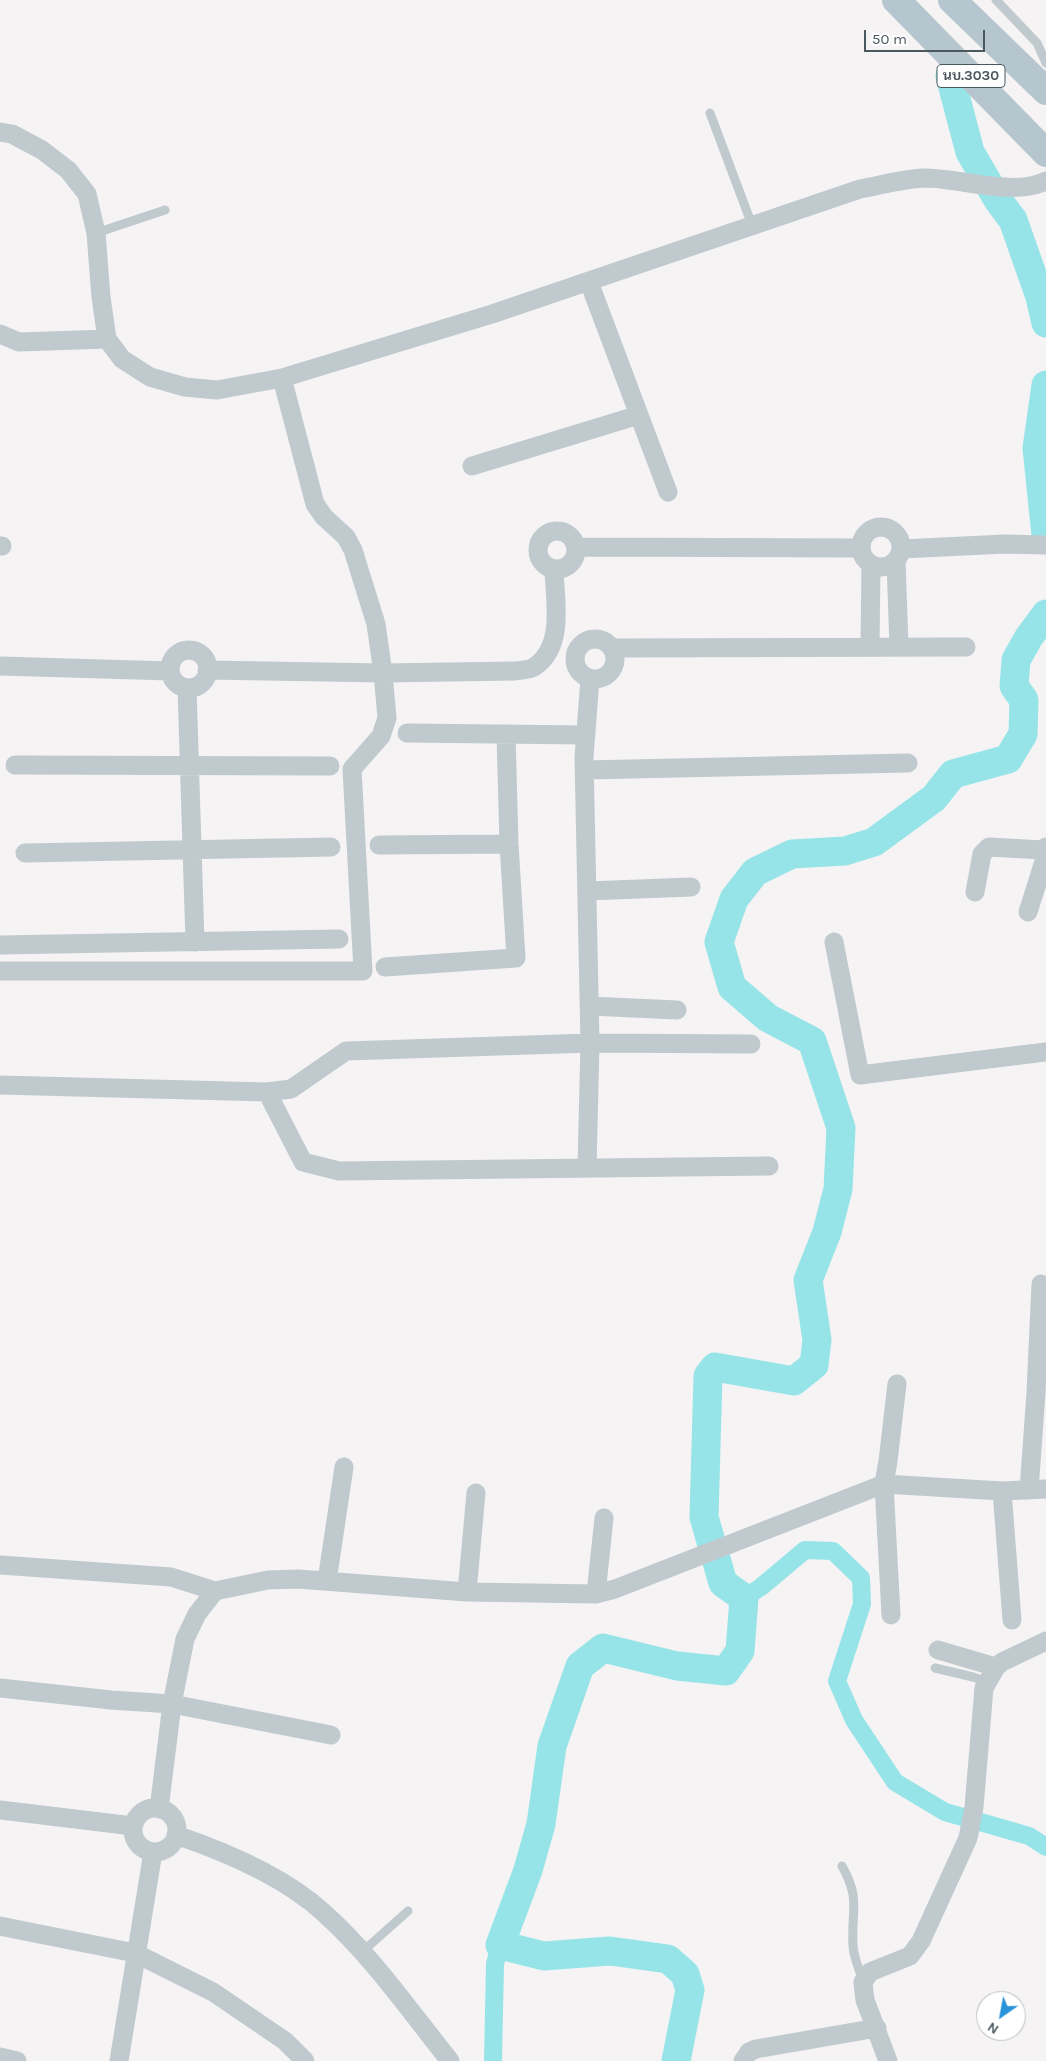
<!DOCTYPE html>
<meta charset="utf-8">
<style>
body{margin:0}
#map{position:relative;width:1046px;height:2061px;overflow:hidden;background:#f5f3f3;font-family:Karla,sans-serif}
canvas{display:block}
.north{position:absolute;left:976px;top:1991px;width:50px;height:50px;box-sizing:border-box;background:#fff;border:1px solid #b7bdbf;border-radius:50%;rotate:213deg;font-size:14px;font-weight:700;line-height:20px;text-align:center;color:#4b595f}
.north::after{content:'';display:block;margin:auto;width:18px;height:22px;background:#2892da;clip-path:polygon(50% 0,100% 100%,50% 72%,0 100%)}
.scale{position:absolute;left:864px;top:30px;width:121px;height:22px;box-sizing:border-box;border:2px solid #4b595f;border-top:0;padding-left:6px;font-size:15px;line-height:18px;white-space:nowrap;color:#4b595f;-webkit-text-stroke:4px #fff;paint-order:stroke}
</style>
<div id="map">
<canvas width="1046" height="2061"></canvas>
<div class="north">N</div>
<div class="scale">50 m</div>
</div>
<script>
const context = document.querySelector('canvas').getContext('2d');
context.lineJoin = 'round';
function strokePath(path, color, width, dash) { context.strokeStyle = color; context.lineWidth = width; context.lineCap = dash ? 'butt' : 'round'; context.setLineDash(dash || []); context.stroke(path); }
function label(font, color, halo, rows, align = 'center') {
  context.font = font + ' Karla,Sarabun,sans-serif'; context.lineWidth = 5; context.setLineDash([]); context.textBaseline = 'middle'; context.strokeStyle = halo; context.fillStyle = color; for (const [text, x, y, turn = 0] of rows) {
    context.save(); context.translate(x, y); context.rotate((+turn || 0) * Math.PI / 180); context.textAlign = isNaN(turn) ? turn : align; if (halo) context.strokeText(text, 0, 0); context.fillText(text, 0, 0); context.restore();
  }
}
strokePath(new Path2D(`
 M 744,1598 L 761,1587 L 805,1550 L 833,1551 L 861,1578 L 862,1604 L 837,1681 L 854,1720 L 895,1782 L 945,1812 L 1029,1836 L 1046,1847
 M 493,2061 L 495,1964 L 500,1945`), '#96e4e8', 18);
strokePath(new Path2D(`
 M 950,76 L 970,152 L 998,200 L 1013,220 L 1040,297 L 1046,323
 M 1046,385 L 1037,448 L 1046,535
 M 676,2061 L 690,1990 L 685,1974 L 668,1959 L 610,1951 L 544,1956 L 500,1945 L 528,1870 L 541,1824 L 552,1746 L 580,1666 L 603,1648 L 677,1666 L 726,1671 L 740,1651 L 744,1598 L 723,1583 L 704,1517 L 708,1376 L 715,1367 L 794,1381 L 814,1365 L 817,1340 L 808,1280 L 827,1232 L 838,1189 L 841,1128 L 812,1041 L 768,1018 L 732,987 L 719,942 L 734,899 L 755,872 L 792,854 L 845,851 L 874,842 L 934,798 L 953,774 L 1008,759 L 1023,734 L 1024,700 L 1014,686 L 1016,660 L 1029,637 L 1046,614`), '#96e4e8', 29);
strokePath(new Path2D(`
 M 996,0 L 1037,43 L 1046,63
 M 710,113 L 752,225
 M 96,233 L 165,210
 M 935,1668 L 973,1677 L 987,1682
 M 842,1866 C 861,1900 851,1909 853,1945 C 853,1957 860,1970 863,1982
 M 362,1952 L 408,1911`), '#bfc9ce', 9);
strokePath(new Path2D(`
 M 0,132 L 12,134 L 42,150 L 68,170 L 87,194 L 96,233 L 101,297 L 107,339 L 122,359 L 150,377 L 185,387 L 217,390 L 282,378 L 492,314 L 860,189 C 881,185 903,179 924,178 C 961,178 1012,197 1046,181
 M 589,282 L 668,492
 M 0,334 L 19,342 L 107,339
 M 472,466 L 639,415
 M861 547a20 20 0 1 1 40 0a20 20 0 1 1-40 0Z
 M538 550a19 19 0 1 1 38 0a19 19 0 1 1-38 0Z
 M 0,546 L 2,546
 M 576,547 L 861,548
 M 901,549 L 1005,544 L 1046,545
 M 896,561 L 899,647
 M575 659a20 20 0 1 1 40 0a20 20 0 1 1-40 0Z
 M 870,646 L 871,564
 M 612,648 L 966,647
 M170 669a19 19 0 1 1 38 0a19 19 0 1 1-38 0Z
 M 0,666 L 170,671
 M 207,670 L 383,673 L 515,671 C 521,670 530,670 534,667 C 565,647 555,601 554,570
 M 187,688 L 195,942
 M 407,733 L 586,735
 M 15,765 L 330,766
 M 585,770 L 908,763
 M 379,845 L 509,844
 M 25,853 L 331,847
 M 587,891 L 691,887
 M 975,892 L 982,854 L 989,847 L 1043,850 L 1046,847
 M 1028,912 L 1046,855
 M 834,942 L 860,1075 L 1046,1052
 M 0,945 L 339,939
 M 385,967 L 516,958 L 509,844 L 506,734
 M 0,971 L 363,971 L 352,769 L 381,736 L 387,718 L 383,673 L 376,624 L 353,550 L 346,537 L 324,517 L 315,504 L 282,378
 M 589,1006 L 677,1010
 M 0,1085 L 267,1092 L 291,1089 L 346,1051 L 590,1043 L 751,1044
 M 267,1092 L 303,1162 L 339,1171 L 769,1166
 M 587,1168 L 590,1043 L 584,757 L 590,679
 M 1029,1490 L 1036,1393 L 1041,1284
 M 1002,1491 L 1012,1620
 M 0,1565 L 171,1577 L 215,1591
 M 327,1581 L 344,1467
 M 467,1592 L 476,1493
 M 596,1594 L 604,1518
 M 891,1615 L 884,1484 L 888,1461 L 897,1384
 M 938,1650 L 996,1667
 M 0,1688 L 111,1700 L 172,1704 L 331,1735
 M133 1830a22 22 0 1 1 44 0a22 22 0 1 1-44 0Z
 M 159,1809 L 172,1704 L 185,1639 L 197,1614 L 215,1591 L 268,1580 L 298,1579 L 467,1592 L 596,1594 L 615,1589 L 884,1484 L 1002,1491 L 1046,1489
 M 0,1810 L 133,1826
 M 176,1835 C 226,1852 285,1877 324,1913 C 372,1956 410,2011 450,2061
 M 0,1926 L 135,1953 L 213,1992 L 285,2041 L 305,2061
 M 0,2057 L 17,2061
 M 119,2061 L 153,1852
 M 743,2061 L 749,2052 L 756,2049 L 877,2028
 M 888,2061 L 865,2000 L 863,1982 L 870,1972 L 910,1956 L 921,1941 L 968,1838 L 974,1807 L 984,1688 L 996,1667 L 1002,1662 L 1046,1641`), '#bfc9ce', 19);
strokePath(new Path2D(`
 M 896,0 L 1046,153
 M 952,0 L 1046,91`), '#b5c6cf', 28);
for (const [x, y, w] of [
 [971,76,68]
]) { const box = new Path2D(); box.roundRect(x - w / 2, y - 11.5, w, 23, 4); context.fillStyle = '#fff'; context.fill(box); strokePath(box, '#4b595f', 1); }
label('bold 14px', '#4b595f', null, [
 ["นบ.3030",971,76]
]);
</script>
